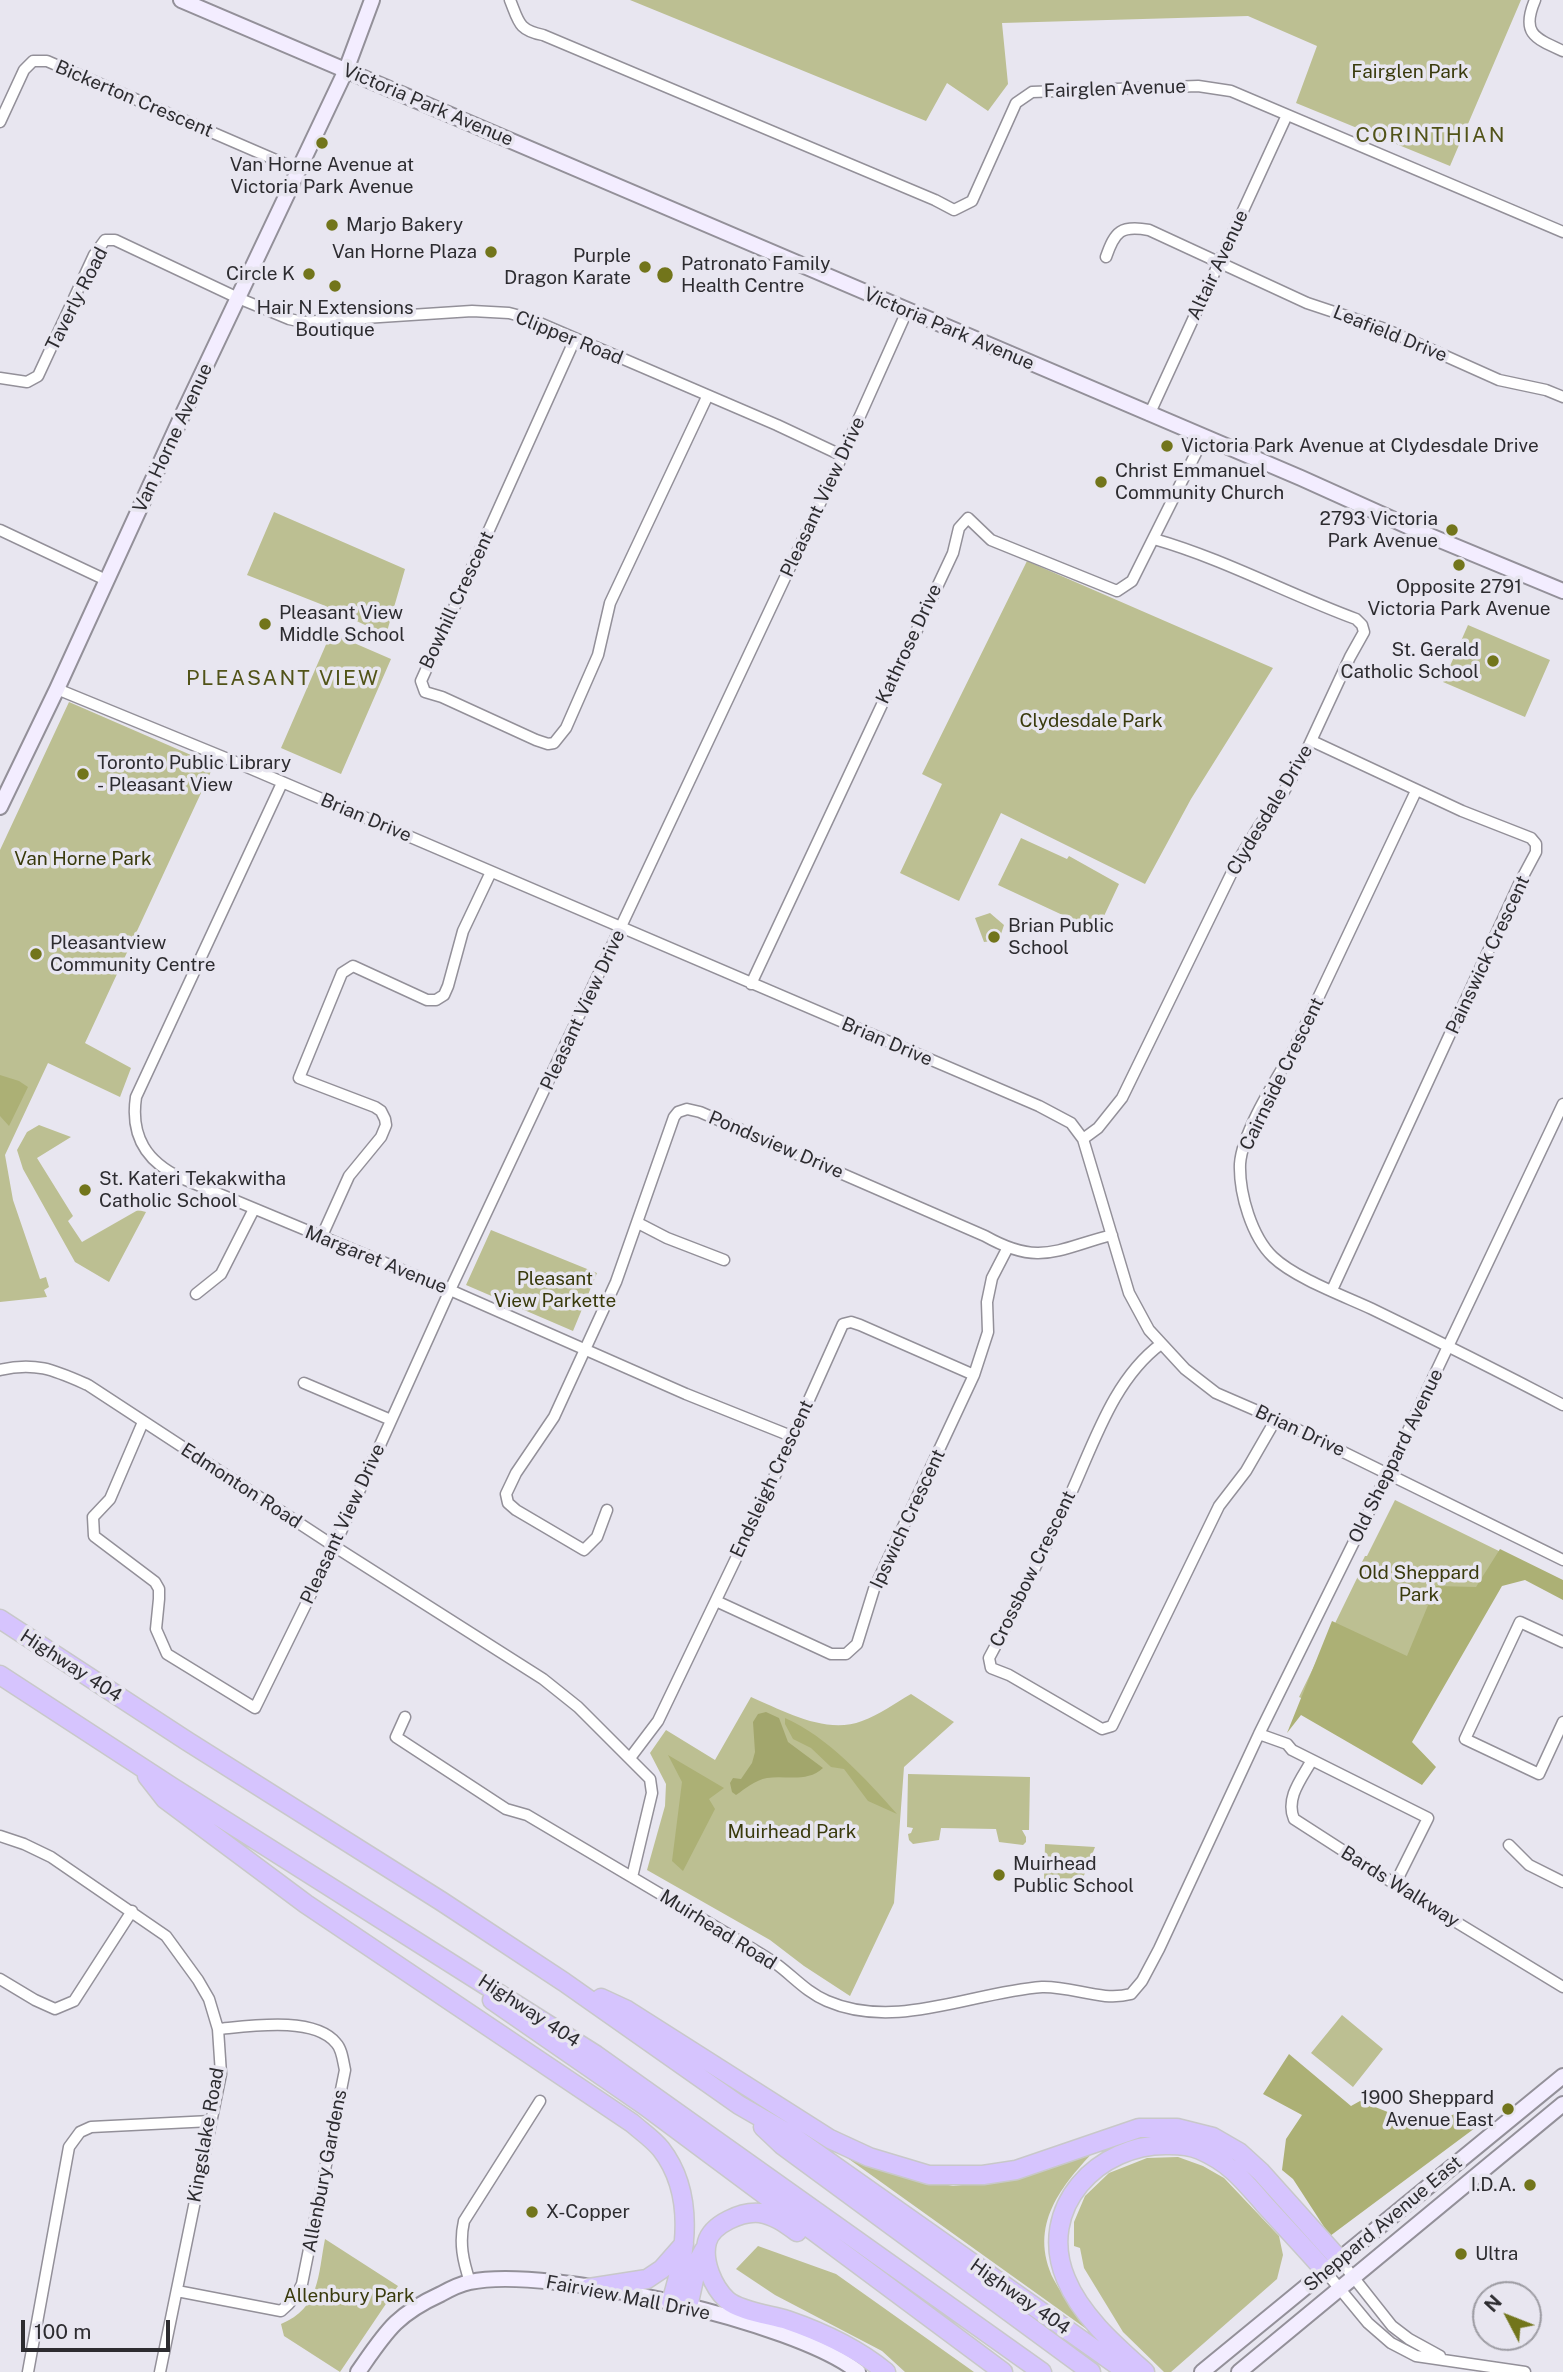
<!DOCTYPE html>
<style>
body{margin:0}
#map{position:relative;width:1563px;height:2372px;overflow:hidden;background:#e8e6f0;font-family:"Public Sans",sans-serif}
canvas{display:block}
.north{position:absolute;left:1472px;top:2281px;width:70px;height:70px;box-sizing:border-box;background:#e8e6f0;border:2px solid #9d9ca3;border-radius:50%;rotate:312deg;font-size:19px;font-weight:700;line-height:28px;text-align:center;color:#2d2c30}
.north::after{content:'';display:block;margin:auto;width:24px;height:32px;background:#72751b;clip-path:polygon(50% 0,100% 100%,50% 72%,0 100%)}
.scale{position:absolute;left:21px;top:2320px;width:149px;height:32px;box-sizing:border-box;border:4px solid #2d2c30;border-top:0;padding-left:9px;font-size:21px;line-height:24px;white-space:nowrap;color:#2d2c30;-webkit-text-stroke:5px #e8e6f0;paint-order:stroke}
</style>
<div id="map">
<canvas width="1563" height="2372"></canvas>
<div class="north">N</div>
<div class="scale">100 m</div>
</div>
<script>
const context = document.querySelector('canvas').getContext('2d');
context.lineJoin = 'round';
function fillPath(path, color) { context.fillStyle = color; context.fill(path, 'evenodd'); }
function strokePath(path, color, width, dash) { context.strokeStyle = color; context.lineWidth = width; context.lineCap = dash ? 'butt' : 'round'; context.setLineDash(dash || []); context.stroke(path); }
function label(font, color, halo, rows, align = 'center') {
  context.font = font + ' "Public Sans",sans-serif'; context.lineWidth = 7; context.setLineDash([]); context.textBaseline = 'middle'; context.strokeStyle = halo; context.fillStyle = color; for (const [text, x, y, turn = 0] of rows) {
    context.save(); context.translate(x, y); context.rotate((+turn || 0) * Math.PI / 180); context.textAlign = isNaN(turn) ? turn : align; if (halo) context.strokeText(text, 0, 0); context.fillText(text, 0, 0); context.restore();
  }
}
fillPath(new Path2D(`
 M 630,0 L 1521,0 L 1450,166 L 1296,103 L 1317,46 L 1248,16 L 1002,23 L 1008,84 L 988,111 L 947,83 L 926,121 Z
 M 274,512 L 405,569 L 386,635 L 323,605 L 247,575 Z
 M 1027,561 L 1273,668 L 1191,799 L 1145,884 L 1001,813 L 959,901 L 900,873 L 942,784 L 922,774 Z
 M 1468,625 L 1550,660 L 1525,717 L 1443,682 Z
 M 331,633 L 391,659 L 341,774 L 281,748 Z
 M 69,702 L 214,765 L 85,1043 L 131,1068 L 120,1097 L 48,1063 L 5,1155 L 13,1200 L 40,1279 L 46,1277 L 49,1287 L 44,1290 L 47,1297 L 0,1302 L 0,850 Z
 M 1021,838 L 1067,859 L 1069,856 L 1119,884 L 1097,931 L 998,885 Z
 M 990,913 L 1004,925 L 999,940 L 984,942 L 975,918 Z
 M 39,1125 L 71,1137 L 37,1158 L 73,1216 L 68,1221 L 82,1242 L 138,1210 L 146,1212 L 109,1282 L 75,1262 L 23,1169 L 17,1150 L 27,1132 Z
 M 491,1230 L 597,1273 L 573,1331 L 466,1285 Z
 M 1395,1500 L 1507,1555 L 1401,1746 L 1299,1697 L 1362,1568 L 1360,1566 L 1365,1556 L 1367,1556 Z
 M 911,1694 L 954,1722 L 904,1767 L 894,1903 L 850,1996 L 804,1966 L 770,1940 L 647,1870 L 665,1806 L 666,1784 L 650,1753 L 666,1730 L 715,1760 L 751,1697 C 784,1711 826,1735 862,1721 C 879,1715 895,1703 911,1694 Z
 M 908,1774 L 1030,1777 L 1029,1830 L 1022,1830 L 1026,1837 L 1026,1842 L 1023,1845 L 999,1842 L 996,1829 L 941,1828 L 939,1840 L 913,1844 L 909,1840 L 908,1834 L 911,1833 L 913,1828 L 907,1827 Z
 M 1045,1844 L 1095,1847 L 1083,1878 L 1044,1879 Z
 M 1342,2015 L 1383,2049 L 1353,2087 L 1311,2053 Z
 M 1098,2147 C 1062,2185 1027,2225 1054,2280 C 1064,2299 1080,2316 1092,2333 L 846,2157 L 906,2176 L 953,2186 L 1015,2179 Z
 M 1178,2157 L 1203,2166 L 1224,2178 L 1279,2236 L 1283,2255 L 1277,2279 L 1171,2372 L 1164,2372 L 1123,2332 L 1084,2268 L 1080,2248 L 1074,2246 L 1074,2222 L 1085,2196 L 1109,2173 L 1147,2158 Z
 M 325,2239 L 398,2286 L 340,2372 L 284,2336 L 281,2324 C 320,2308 318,2275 325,2239 Z
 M 758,2246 L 836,2274 L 974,2372 L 905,2372 L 882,2351 L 775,2295 L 736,2269 Z`), '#bcbf92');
fillPath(new Path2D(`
 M 0,1075 L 19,1081 L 28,1087 L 9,1126 L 0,1116 Z
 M 1500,1549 L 1563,1580 L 1563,1600 L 1525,1580 L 1502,1586 L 1412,1742 L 1436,1767 L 1422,1785 L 1301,1715 L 1287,1733 L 1332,1621 L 1407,1656 L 1436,1586 L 1476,1587 Z
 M 785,1718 C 827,1736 867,1780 897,1814 L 868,1801 L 844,1769 L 831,1767 L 811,1748 L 793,1739 L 785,1724 Z
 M 668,1755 L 724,1788 L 709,1799 L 715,1809 L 683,1871 L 672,1861 L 682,1782 Z
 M 1289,2054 L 1351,2106 L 1360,2101 L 1423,2126 L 1460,2112 L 1475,2128 L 1330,2236 L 1293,2179 L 1282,2170 L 1286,2139 L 1302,2115 L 1263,2094 Z`), '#acb075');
fillPath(new Path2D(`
 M 766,1712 L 779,1718 L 788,1742 L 823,1768 C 807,1783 786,1775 767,1778 C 755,1780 745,1789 736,1795 L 732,1792 L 730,1783 L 733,1778 L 741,1779 L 752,1763 L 755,1752 L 753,1722 L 758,1714 Z`), '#a2a66c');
const street = new Path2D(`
 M 510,0 C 519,22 518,30 543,35 L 935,200 L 954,210 L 972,201 L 1016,103 L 1032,92 L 1198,86 L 1231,91 L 1563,232
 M 1535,0 C 1521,33 1534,38 1563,51
 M 0,122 L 24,70 L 33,61 L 47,61 L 299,170
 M 1106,257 C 1115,231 1121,225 1149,230 L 1307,303 L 1385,329 L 1499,380 L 1546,390 L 1563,397
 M 575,339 L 421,681 L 425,692 L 442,697 L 536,740 L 548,744 L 554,743 L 566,728 L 598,655 L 610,603 L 707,397
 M 0,378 L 27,382 L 38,376 L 94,255 L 105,240 L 115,240 L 238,298 L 289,319 L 303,322 L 472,311 L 509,313 L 528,318 L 777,425 L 843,456
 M 1149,415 L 1287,115
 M 0,530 L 106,580
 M 57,689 L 240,764 L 1039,1106 L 1071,1123 L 1083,1139 L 1129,1293 L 1149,1330 L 1185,1369 L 1216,1393 L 1276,1419 L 1563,1560
 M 1312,741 L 1462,811 L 1531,838 L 1536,844 L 1536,852 L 1520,882 L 1332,1290
 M 282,783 L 136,1097 C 130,1137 147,1162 181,1178 L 450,1290 L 686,1394 L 791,1436
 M 1416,791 L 1294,1049 C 1277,1078 1242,1132 1240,1164 C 1239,1194 1252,1237 1273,1257 C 1295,1278 1344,1296 1372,1309 C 1436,1340 1500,1372 1563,1405
 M 751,984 L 953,553 L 959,528 L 968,518 L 991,540 L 1117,591 L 1132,581 L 1204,437
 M 1083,1139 L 1098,1128 L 1122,1098 L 1236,864 L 1259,826 L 1283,793 L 1304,756 L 1350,657 L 1364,632 L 1362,625 L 1356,619 C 1288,594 1224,559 1154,539
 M 638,1223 L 667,1238 L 724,1260
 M 321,1238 L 349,1176 L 381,1137 L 386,1125 L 385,1119 L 381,1111 L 375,1107 L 299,1078 L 342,973 L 353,966 L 427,1000 L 436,1000 L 444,995 L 448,986 L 463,931 L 491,872
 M 196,1294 L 221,1274 L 254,1209
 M 1161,1344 C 1111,1381 1092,1450 1066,1504 C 1041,1555 1016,1608 989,1658 L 991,1668 L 1009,1675 L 1102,1729 L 1112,1726 L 1219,1506 L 1246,1471 L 1276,1419
 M 0,1370 C 36,1361 56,1371 88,1385 L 340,1550 L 543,1679 L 578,1707 L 650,1779 L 652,1793 L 632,1877
 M 304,1383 L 391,1420
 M 143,1422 L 110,1499 L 93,1517 L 94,1536 L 155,1582 L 159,1589 L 159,1599 L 156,1629 L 167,1654 L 255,1708 L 334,1547 L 450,1290 L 838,465 L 907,311
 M 607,1510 L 597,1537 L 584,1550 L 516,1510 L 508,1503 L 506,1494 L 516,1473 L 554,1417 L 616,1282 L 674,1117 L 678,1112 L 687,1109 L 700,1112 L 985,1236 C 1040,1267 1057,1249 1112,1235
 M 716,1601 L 831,1654 L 846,1654 L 857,1644 L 874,1589 L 974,1375 L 988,1332 L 987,1302 L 992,1278 L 1007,1249
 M 1563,1642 L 1520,1622 L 1465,1739 L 1539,1774 L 1563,1722
 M 405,1717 L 396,1737 L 506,1809 L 527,1815 L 743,1943 C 754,1950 765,1956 775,1963 C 793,1976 806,1992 827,2001 C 896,2031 972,1992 1042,1987 C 1073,1986 1101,2002 1131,1994 L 1142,1981 L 1159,1949 L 1259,1734 L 1388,1473 L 1563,1104
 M 1259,1734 L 1287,1744 L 1292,1750 L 1428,1818 L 1395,1884
 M 630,1758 L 658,1721 L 764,1500 L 843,1324 L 851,1322 L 860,1325 L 974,1375
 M 1312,1760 C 1302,1778 1285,1798 1294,1819 L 1415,1897 L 1563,1987
 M 0,1836 L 24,1844 L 51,1857 L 166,1936 L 198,1980 L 209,1999 L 218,2029 L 221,2074 L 160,2372
 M 1509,1845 L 1529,1865 L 1563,1882
 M 0,1979 L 35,2000 L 55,2009 L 74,2001 L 132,1911
 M 1339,2259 L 1392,2326 L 1409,2339 L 1440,2356
 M 1325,2271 L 1368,2323 L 1391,2343 L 1416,2356 L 1525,2372
 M 470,2282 C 463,2261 459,2243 464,2221 L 540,2101
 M 177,2291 L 281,2311 C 291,2303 297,2296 302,2284 L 345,2070 C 343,2061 342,2049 336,2043 C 314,2016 250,2026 218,2029
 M 28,2372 L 69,2147 L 80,2132 L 91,2127 L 211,2121`);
const secondary = new Path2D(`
 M 181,0 L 1301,478 L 1423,533 L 1563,591
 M 0,807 L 57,689 L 181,418 L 346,70 L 372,0
 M 358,2372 C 386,2332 395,2315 441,2294 C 450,2289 460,2284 470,2282 C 546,2265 798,2322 858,2372
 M 1202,2372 L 1563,2076
 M 1239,2372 L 1563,2104`);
const highway = new Path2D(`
 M 0,1619 L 187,1741 L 441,1901 L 564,1982 L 739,2105 L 791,2135 L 1127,2372
 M 0,1675 L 172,1787 L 596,2055 L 1042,2372
 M 147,1776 L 165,1799 L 306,1904 L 632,2123 C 641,2131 653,2139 661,2149 C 695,2193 687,2252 671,2302
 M 601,1998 L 627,2010 L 830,2139 L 869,2157 L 929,2175 L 983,2175 L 1016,2170 L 1139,2128 L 1177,2128 L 1213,2137 L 1239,2152 L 1261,2172 L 1339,2259
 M 492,2000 L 644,2105 L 1003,2372
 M 763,2127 L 782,2145 L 1091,2372
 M 797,2232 C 786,2224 774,2215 760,2213 C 742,2211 712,2224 707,2242 C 702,2261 713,2287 727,2300 C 739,2311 771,2315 787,2320 C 822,2332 858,2349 886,2372
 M 589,2288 L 647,2279 L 662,2269 L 684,2244
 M 688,2307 L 698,2261 L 704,2250
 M 1145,2372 C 1116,2346 1081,2316 1066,2279 C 1036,2208 1098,2143 1169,2145 C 1179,2145 1191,2146 1200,2150 C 1230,2163 1243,2180 1264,2204 C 1284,2226 1305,2248 1325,2271`);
strokePath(street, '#939099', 13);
strokePath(secondary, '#939099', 18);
strokePath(highway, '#c8c8c9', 21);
strokePath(street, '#fff', 10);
strokePath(secondary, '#f3edff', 14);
strokePath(highway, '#d6c4fe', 18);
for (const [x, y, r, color] of [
 [322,143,7,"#72751b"],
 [332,225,7,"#72751b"],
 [491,252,7,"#72751b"],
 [645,267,7,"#72751b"],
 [309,274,7,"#72751b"],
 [665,275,9,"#72751b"],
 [335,286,7,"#72751b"],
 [1167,446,7,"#72751b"],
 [1101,482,7,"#72751b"],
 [1452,530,7,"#72751b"],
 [1459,565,7,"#72751b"],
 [265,624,7,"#72751b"],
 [1493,661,7,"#72751b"],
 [83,774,7,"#72751b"],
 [994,937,7,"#72751b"],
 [36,954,7,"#72751b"],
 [85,1190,7,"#72751b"],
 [999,1875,7,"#72751b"],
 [1508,2109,7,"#72751b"],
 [1530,2185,7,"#72751b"],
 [532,2212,7,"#72751b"],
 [1461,2254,7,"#72751b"]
]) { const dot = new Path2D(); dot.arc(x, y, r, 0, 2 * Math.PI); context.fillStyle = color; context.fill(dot); strokePath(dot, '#e8e6f0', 2.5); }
label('19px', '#393a0c', '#e8e6f0', [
 ["Fairglen Park",1410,72],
 ["Clydesdale Park",1091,721],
 ["Van Horne Park",83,859],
 ["Pleasant",555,1279],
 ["View Parkette",555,1301],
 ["Old Sheppard",1419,1573],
 ["Park",1419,1595],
 ["Muirhead Park",792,1832],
 ["Allenbury Park",349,2296]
]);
label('19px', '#2d2c30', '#e8e6f0', [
 ["Fairglen Avenue",1115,89,-2],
 ["Bickerton Crescent",134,99,23],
 ["Victoria Park Avenue",428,105,23],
 ["Altair Avenue",1218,265,-65],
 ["Taverly Road",77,299,-63],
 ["Victoria Park Avenue",949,329,23],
 ["Leafield Drive",1390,334,22],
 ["Clipper Road",569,338,22],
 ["Van Horne Avenue",173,438,-65],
 ["Pleasant View Drive",823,497,-65],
 ["Bowhill Crescent",457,600,-65],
 ["Kathrose Drive",909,644,-65],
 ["Clydesdale Drive",1270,810,-59],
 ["Brian Drive",366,818,23],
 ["Painswick Crescent",1488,955,-65],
 ["Pleasant View Drive",583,1010,-65],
 ["Brian Drive",887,1042,23],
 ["Cairnside Crescent",1282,1074,-64],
 ["Pondsview Drive",776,1145,23],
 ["Margaret Avenue",376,1260,22],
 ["Brian Drive",1300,1431,25],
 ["Old Sheppard Avenue",1396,1456,-64],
 ["Endsleigh Crescent",772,1479,-65],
 ["Edmonton Road",241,1486,33],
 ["Ipswich Crescent",908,1519,-65],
 ["Pleasant View Drive",343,1524,-65],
 ["Crossbow Crescent",1033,1569,-64],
 ["Highway 404",71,1666,33],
 ["Bards Walkway",1400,1887,32],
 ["Muirhead Road",718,1930,32],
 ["Highway 404",529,2011,33],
 ["Kingslake Road",206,2135,-80],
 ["Allenbury Gardens",325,2171,-79],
 ["Sheppard Avenue East",1383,2224,-40],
 ["Highway 404",1020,2297,35],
 ["Fairview Mall Drive",628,2298,11]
]);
label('19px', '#2d2c30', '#e8e6f0', [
 ["Van Horne Avenue at",322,165,"center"],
 ["Victoria Park Avenue",322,187,"center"],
 ["Marjo Bakery",346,225],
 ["Van Horne Plaza",477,252,"right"],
 ["Purple",631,256,"right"],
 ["Dragon Karate",631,278,"right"],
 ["Patronato Family",681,264],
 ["Health Centre",681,286],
 ["Circle K",295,274,"right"],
 ["Hair N Extensions",335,308,"center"],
 ["Boutique",335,330,"center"],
 ["Victoria Park Avenue at Clydesdale Drive",1181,446],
 ["Christ Emmanuel",1115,471],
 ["Community Church",1115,493],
 ["2793 Victoria",1438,519,"right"],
 ["Park Avenue",1438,541,"right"],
 ["Opposite 2791",1459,587,"center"],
 ["Victoria Park Avenue",1459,609,"center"],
 ["Pleasant View",279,613],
 ["Middle School",279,635],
 ["St. Gerald",1479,650,"right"],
 ["Catholic School",1479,672,"right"],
 ["Toronto Public Library",97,763],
 ["- Pleasant View",97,785],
 ["Brian Public",1008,926],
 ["School",1008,948],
 ["Pleasantview",50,943],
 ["Community Centre",50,965],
 ["St. Kateri Tekakwitha",99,1179],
 ["Catholic School",99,1201],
 ["Muirhead",1013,1864],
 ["Public School",1013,1886],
 ["1900 Sheppard",1494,2098,"right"],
 ["Avenue East",1494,2120,"right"],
 ["I.D.A.",1516,2185,"right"],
 ["X-Copper",546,2212],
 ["Ultra",1475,2254]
], 'left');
context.letterSpacing = '2px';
label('21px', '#515318', '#e8e6f0', [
 ["CORINTHIAN",1431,136],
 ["PLEASANT VIEW",283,679]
]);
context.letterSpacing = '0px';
</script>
